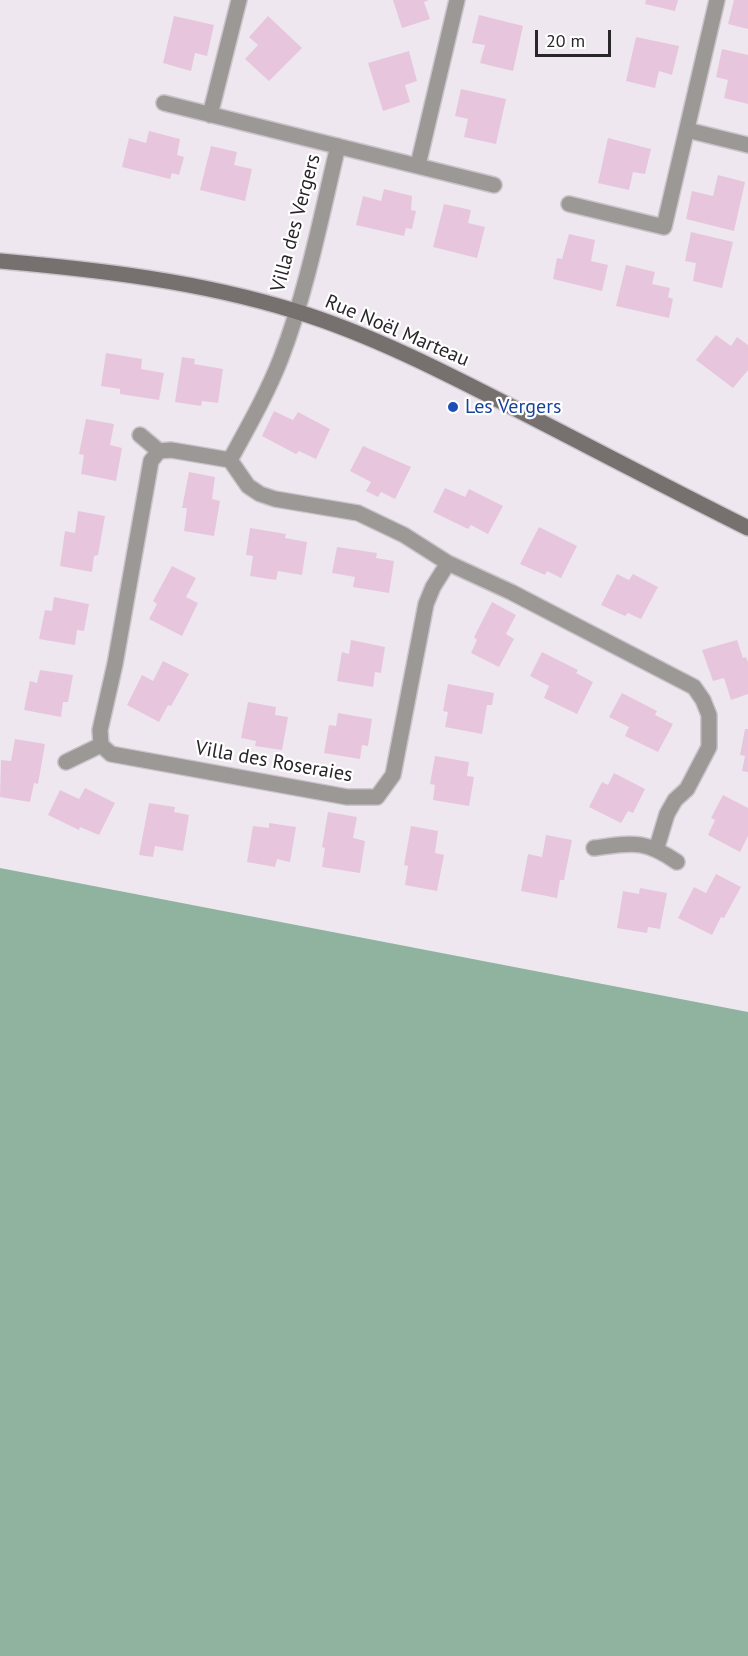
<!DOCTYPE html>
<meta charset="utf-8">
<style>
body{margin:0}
#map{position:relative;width:748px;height:1656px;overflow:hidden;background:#eee7ef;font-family:"PT Sans",sans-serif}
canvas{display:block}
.scale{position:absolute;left:535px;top:30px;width:76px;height:27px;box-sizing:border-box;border:3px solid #292629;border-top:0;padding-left:8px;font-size:18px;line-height:21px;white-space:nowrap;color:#292629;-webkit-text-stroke:4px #fff;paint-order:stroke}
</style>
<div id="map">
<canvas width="748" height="1656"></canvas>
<div class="scale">20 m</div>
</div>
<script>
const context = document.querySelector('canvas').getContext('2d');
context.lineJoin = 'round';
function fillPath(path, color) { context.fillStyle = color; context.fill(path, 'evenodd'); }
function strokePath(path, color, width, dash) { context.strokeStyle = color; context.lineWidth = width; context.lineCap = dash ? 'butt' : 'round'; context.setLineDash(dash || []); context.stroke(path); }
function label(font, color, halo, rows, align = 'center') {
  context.font = font + ' "PT Sans",sans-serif'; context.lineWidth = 4.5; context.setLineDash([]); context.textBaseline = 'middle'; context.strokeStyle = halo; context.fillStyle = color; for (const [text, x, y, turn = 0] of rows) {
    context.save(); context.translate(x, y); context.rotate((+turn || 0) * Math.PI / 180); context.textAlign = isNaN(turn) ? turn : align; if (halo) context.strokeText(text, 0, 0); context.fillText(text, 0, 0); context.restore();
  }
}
fillPath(new Path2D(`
 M 0,868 L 748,1012 L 748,1656 L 0,1656 Z`), '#8fb39f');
fillPath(new Path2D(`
 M 393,0 L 429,0 L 424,2 L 430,19 L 402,28 Z
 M 646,0 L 678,0 L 675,11 L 645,4 Z
 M 734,0 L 748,0 L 748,29 L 728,24 Z
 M 479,15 L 523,26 L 513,71 L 480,63 L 485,45 L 472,43 Z
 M 174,16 L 214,25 L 207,56 L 195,53 L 191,71 L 163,63 Z
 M 268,16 L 302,48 L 269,81 L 245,59 L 258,45 L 249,37 Z
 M 636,37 L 679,46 L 672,75 L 659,71 L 655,88 L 626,81 Z
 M 722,49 L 748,55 L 748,104 L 724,98 L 728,80 L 716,77 Z
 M 409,51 L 417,81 L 405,85 L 410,102 L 383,111 L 368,63 Z
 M 461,89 L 506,99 L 496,144 L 464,137 L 468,119 L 455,116 Z
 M 149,131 L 180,139 L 177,155 L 184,157 L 179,175 L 172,173 L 170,179 L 122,167 L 129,138 L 146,143 Z
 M 608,138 L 651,149 L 645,174 L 633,172 L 629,190 L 598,183 Z
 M 211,146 L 237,152 L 234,165 L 252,169 L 245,201 L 200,190 Z
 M 718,175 L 745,182 L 734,231 L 686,219 L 692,191 L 713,196 Z
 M 384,189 L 412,196 L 411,210 L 416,211 L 412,229 L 406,228 L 404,236 L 356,225 L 363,196 L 381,201 Z
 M 444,204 L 471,210 L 468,223 L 485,227 L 477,258 L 433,247 Z
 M 691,232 L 733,242 L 722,288 L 693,281 L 696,263 L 685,261 Z
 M 569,234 L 595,240 L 591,261 L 608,265 L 602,291 L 553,279 L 557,258 L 562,259 Z
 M 626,265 L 655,272 L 652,284 L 670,288 L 668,297 L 673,299 L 669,318 L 616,306 Z
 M 716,335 L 731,346 L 737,337 L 748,345 L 748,370 L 733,388 L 696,360 Z
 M 106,353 L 142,359 L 141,369 L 164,373 L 159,400 L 120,394 L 120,389 L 101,386 Z
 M 182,357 L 195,359 L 194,364 L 223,369 L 218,403 L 202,401 L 201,406 L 175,402 Z
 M 274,411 L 293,420 L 298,412 L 330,429 L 316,459 L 299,451 L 296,454 L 262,436 Z
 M 86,419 L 114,424 L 110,445 L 122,448 L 116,481 L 81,474 L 84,455 L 79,454 Z
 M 363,446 L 411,467 L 395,499 L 381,492 L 378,497 L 366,491 L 371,482 L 350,471 Z
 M 189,472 L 215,477 L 212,499 L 220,501 L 214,536 L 184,531 L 187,508 L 182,508 Z
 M 445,488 L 465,497 L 469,489 L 503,506 L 488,534 L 471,525 L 468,529 L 433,512 Z
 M 78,511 L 105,516 L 98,555 L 94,556 L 92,572 L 60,566 L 65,531 L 75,533 Z
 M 539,527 L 577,546 L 561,578 L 547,571 L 545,575 L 520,564 Z
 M 250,528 L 286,534 L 285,538 L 307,542 L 302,575 L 278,571 L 276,580 L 250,576 L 253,556 L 246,555 Z
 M 337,547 L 377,553 L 376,558 L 394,561 L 389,593 L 353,587 L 355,577 L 332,573 Z
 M 172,566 L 196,578 L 186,597 L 198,603 L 182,636 L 149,619 L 157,604 L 153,601 Z
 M 617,574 L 629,580 L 633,574 L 658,587 L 641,619 L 628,613 L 625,616 L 601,605 Z
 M 54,597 L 89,604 L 84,631 L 77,630 L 75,645 L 39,639 L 45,610 L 52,611 Z
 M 492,602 L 516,615 L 506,634 L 514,639 L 499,667 L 471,653 L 477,640 L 474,637 Z
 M 351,640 L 385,647 L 381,673 L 375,672 L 373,687 L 337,681 L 342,652 L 349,654 Z
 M 737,640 L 743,658 L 746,657 L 748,662 L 748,694 L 731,700 L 724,678 L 713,681 L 702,650 Z
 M 542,652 L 578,670 L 576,673 L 593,682 L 577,714 L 544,698 L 549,686 L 530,676 Z
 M 163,661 L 189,674 L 171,706 L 168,705 L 159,722 L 127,705 L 142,675 L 153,681 Z
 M 40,670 L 73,675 L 68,702 L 63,702 L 61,717 L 24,710 L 30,681 L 37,683 Z
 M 448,684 L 494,693 L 492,705 L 487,705 L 482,734 L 445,727 L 448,712 L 443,711 Z
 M 622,693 L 657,711 L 655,715 L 673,724 L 658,752 L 625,736 L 629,727 L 609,717 Z
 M 248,702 L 276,707 L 275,715 L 288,717 L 282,750 L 255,746 L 256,741 L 241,738 Z
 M 338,713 L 372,719 L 368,746 L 362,745 L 360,759 L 324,753 L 329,725 L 336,726 Z
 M 745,729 L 748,729 L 748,772 L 742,771 L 745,756 L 740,755 Z
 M 15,739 L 45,744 L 38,784 L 34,783 L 30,802 L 0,797 L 1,760 L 11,761 Z
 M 435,756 L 469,762 L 467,776 L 474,777 L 469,806 L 433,800 L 435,785 L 430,784 Z
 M 614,773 L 645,789 L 633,813 L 628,811 L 621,823 L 589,807 L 602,782 L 608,785 Z
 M 85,788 L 115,803 L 99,835 L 80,827 L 79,830 L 48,815 L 60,790 L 79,799 Z
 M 723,795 L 748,808 L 748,836 L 740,852 L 708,835 L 715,820 L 711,818 Z
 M 149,803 L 175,807 L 174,812 L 189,815 L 183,851 L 155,846 L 153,857 L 139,855 Z
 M 328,812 L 357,817 L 353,838 L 365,841 L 360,873 L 322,867 L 325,848 L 322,847 Z
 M 269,823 L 296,827 L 290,862 L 277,859 L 275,867 L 247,862 L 253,826 L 269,828 Z
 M 411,826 L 438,831 L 435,853 L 444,855 L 437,891 L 405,885 L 408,866 L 404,865 Z
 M 546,835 L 572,840 L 564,880 L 560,880 L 557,898 L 521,891 L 528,854 L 542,857 Z
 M 716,874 L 741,887 L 724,918 L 721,917 L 712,935 L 678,918 L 694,887 L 706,893 Z
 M 640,888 L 667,893 L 660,929 L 648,927 L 647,933 L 617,928 L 623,891 L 639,894 Z`), '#e7c6dd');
const street = new Path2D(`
 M 164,103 L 494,185
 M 210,115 L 239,0
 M 687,130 L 748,145
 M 418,165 L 457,0
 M 569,204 L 664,227 L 717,0
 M 140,435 L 159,451
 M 230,460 C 248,427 267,394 281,358 C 307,290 321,217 338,146
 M 448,563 L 433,587 L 426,604 L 393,775 L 377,797 L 347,797 L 111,754 L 101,745 L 100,730 L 115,664 L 151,461 L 159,451 L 171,450 L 230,460 L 248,486 L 260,494 L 275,499 L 358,513 L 404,535 L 448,563 L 511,592 L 694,687 L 703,700 L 709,715 L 709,747 L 687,789 L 675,800 L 667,814 L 657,847
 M 66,762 L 101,745
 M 594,848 C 632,843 644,839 677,862`);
const secondary = new Path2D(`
 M 0,261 C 100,270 198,281 295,311 C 370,334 444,372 514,408 C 592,448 670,489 748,528`);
strokePath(street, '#cbc4cb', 18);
strokePath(secondary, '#cbc4cb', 18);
strokePath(street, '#9c9895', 15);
strokePath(secondary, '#76706e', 15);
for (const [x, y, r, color] of [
 [453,407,6,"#1a4fb4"]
]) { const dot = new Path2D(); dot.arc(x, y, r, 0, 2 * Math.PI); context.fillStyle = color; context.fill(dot); strokePath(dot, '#fff', 2); }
label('20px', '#292629', '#fff', [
 ["Villa des Vergers",296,223,-75],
 ["Rue Noël Marteau",397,331,23],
 ["Villa des Roseraies",274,762,10]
]);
label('20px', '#164399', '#fff', [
 ["Les Vergers",465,407]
], 'left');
</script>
